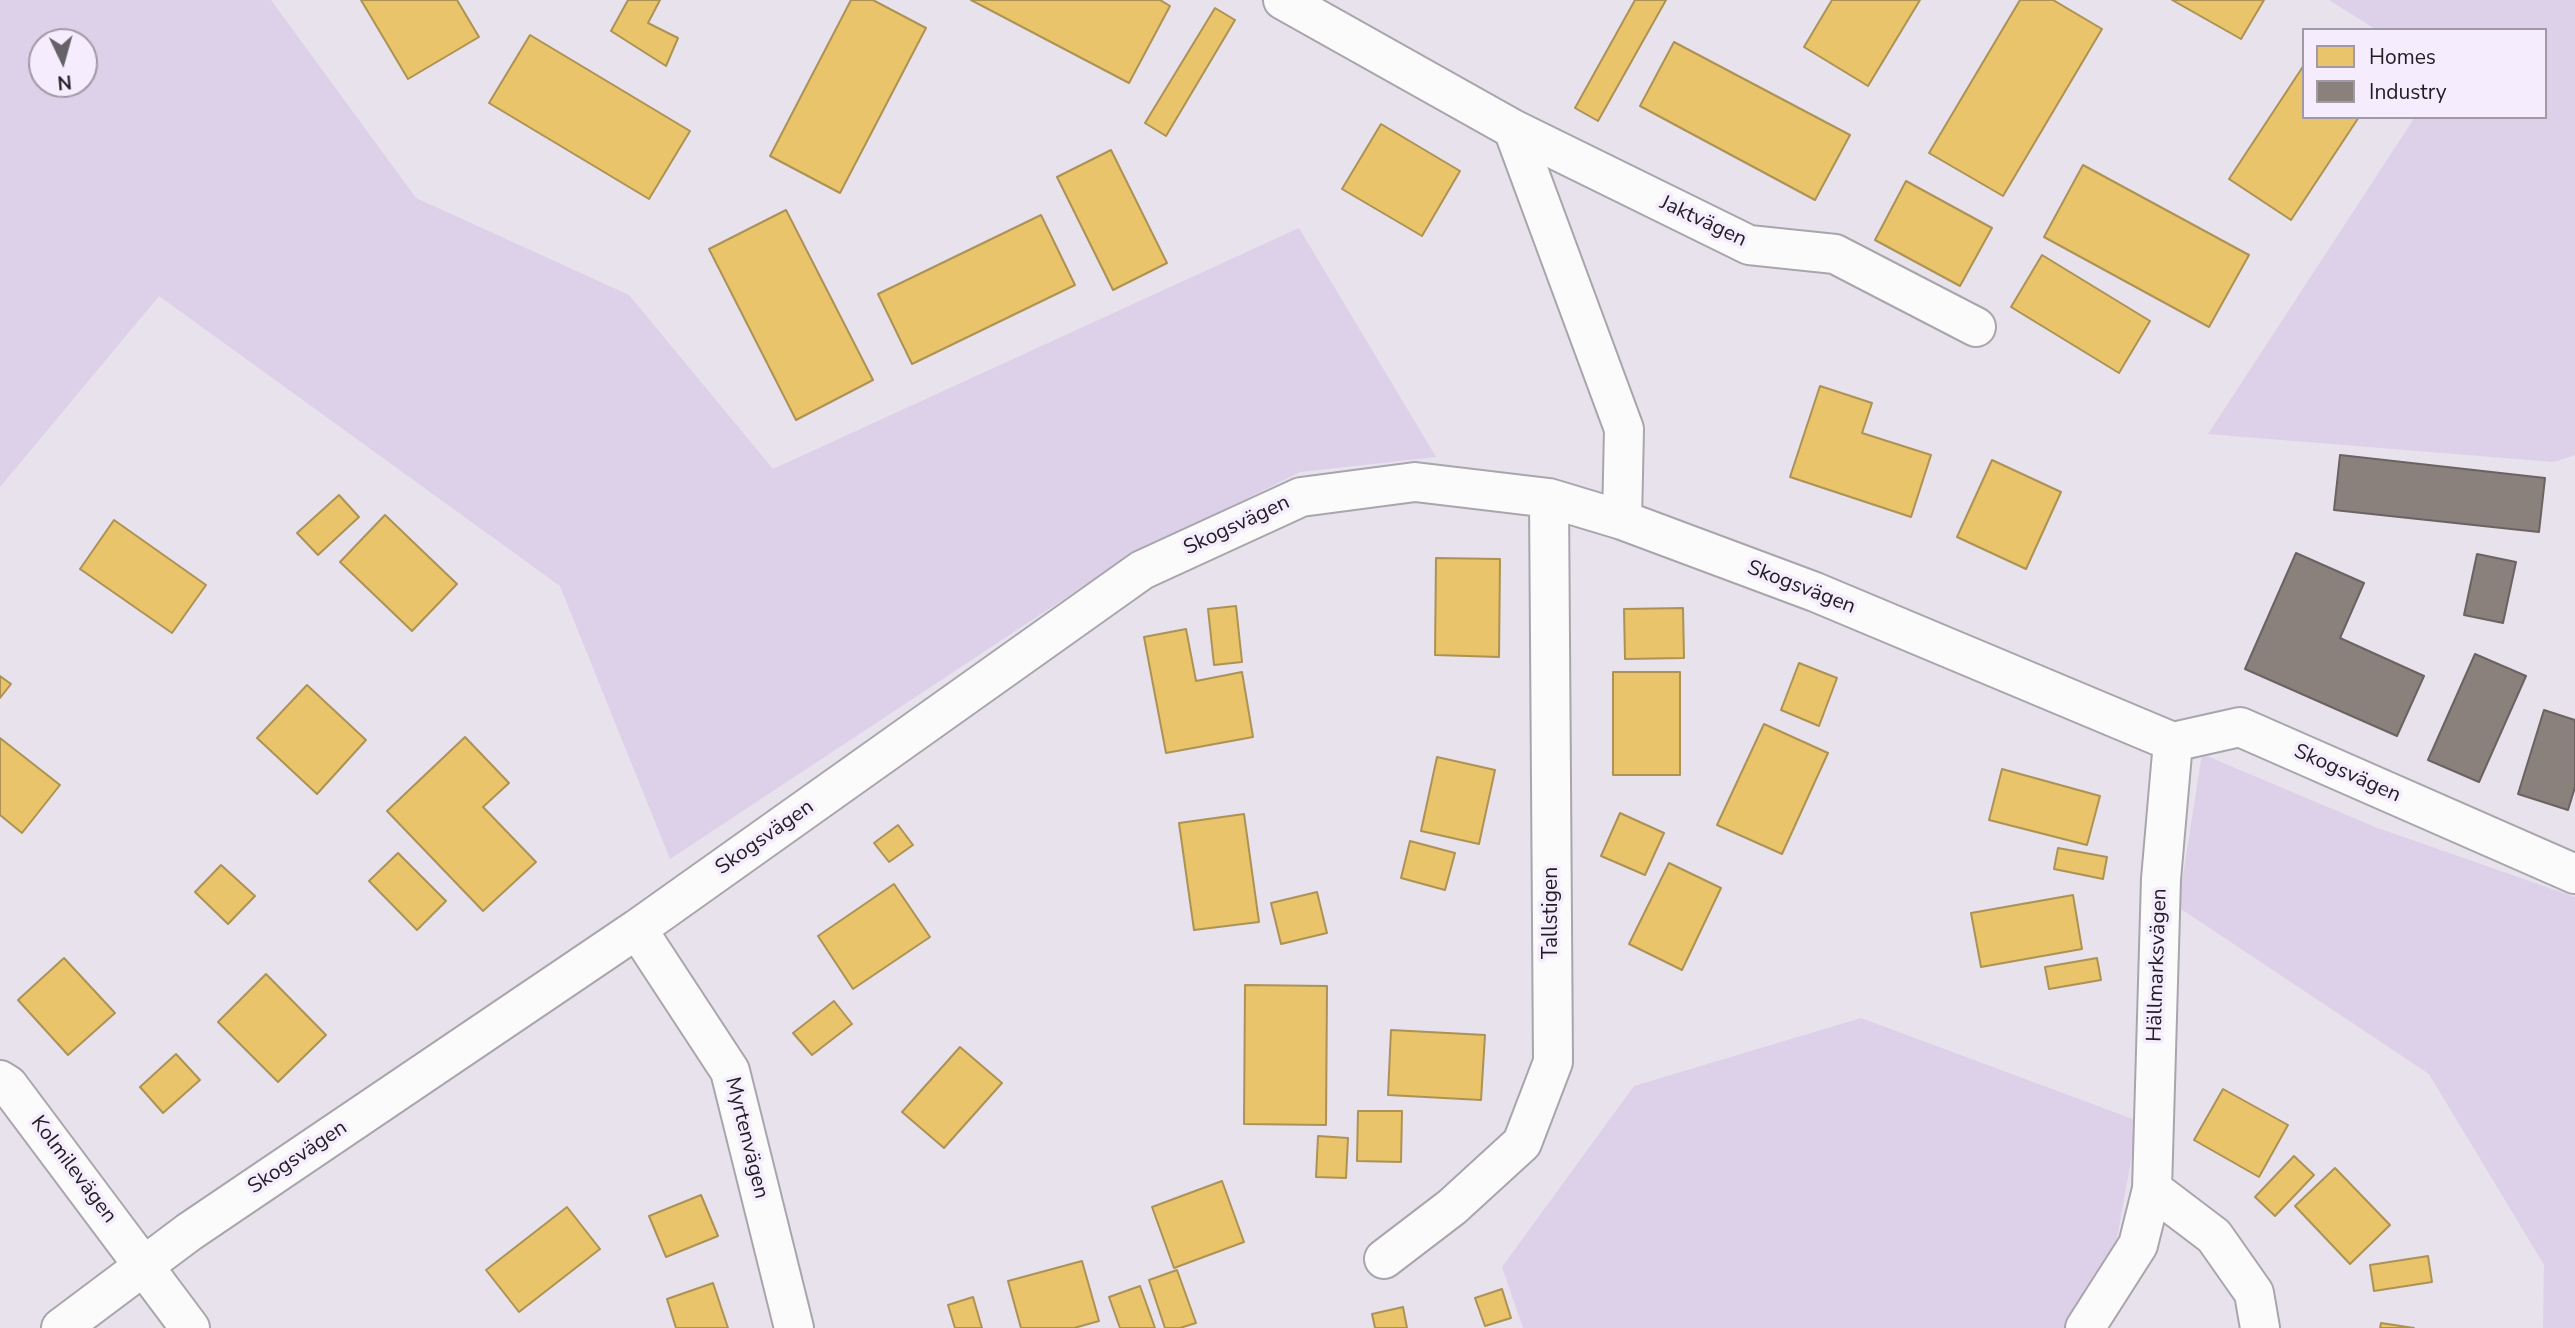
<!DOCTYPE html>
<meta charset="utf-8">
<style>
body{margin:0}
#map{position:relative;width:2575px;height:1328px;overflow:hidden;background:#e7e2ec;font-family:"Nunito Sans",sans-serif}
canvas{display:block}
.legend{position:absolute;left:2302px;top:28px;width:245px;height:91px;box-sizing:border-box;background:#f5ecfd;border:2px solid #a099a6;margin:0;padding:9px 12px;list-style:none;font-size:21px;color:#201d23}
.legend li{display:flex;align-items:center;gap:14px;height:35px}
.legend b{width:35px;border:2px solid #a099a6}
.north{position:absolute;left:28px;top:28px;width:70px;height:70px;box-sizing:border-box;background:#f5ecfd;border:2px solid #a099a6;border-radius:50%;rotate:175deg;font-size:19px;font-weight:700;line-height:28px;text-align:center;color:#201d23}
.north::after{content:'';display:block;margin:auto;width:24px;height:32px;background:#666269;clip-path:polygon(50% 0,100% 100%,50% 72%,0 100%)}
</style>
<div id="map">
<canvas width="2575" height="1328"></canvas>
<ul class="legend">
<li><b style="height:19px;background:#e9c46a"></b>Homes</li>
<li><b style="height:19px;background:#8a817c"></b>Industry</li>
</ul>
<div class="north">N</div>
</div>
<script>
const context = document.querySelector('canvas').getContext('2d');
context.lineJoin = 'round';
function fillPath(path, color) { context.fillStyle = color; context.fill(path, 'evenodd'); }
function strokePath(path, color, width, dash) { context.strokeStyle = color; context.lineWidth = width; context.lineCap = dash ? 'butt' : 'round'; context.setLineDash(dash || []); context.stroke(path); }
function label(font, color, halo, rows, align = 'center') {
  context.font = font + ' "Nunito Sans",sans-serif'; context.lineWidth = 7; context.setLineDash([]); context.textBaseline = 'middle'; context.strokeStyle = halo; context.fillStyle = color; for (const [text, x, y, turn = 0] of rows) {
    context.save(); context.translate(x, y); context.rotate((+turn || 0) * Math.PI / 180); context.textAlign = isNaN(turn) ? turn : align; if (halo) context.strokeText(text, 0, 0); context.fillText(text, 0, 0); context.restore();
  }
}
fillPath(new Path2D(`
 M 0,0 L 271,0 L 416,198 L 629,295 L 773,469 L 1299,228 L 1436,457 L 1300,472 L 1123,560 L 670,859 L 560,586 L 159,296 L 0,487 ZM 42,42 L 84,42 L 84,84 L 42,84 Z
 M 2329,0 L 2575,0 L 2575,455 L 2554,462 L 2208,434 L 2415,117 L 2545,117 L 2545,30 L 2377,30 Z
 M 2202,754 L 2375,827 L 2575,897 L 2575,1328 L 2543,1328 L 2544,1265 L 2429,1074 L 2178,907 Z
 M 1861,1018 L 2138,1121 L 2114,1255 L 2065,1328 L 1523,1328 L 1502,1267 L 1634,1086 Z`), '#ddd0e9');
const homes = new Path2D(`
 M 361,0 L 457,0 L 479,37 L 408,79 Z
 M 628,0 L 660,0 L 648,23 L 678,38 L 666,66 L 611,31 Z
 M 851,0 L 873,0 L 926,28 L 840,193 L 770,156 Z
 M 971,0 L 1160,0 L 1170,6 L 1129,83 Z
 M 1635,0 L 1666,0 L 1598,121 L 1575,108 Z
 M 1832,0 L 1920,0 L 1868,86 L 1804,47 Z
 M 2020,0 L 2053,0 L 2102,29 L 2003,196 L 1929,153 Z
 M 2172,0 L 2264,0 L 2241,39 Z
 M 1215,8 L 1235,20 L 1166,136 L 1145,123 Z
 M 530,35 L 690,131 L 649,199 L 489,103 Z
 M 1674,42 L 1850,135 L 1815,200 L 1640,106 Z
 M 2304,65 L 2304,117 L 2359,117 L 2291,220 L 2229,179 Z
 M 1381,124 L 1460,171 L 1422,236 L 1342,189 Z
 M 1111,150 L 1167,263 L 1113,290 L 1057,177 Z
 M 2083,165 L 2249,255 L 2209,327 L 2044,237 Z
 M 1906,181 L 1992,228 L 1960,286 L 1875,240 Z
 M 786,210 L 873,380 L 796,420 L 709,249 Z
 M 1041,215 L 1075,285 L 912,364 L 878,294 Z
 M 2042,255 L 2150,321 L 2119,373 L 2011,307 Z
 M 1820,386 L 1872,403 L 1862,433 L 1931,455 L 1911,517 L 1790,477 Z
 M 1992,460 L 2061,492 L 2026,569 L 1957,537 Z
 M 339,495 L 359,517 L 318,555 L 297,533 Z
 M 385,515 L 457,584 L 412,631 L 340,562 Z
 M 114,520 L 206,585 L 172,633 L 80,569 Z
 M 1436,558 L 1500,559 L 1499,657 L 1435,655 Z
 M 1236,606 L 1242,662 L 1214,665 L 1208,609 Z
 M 1683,608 L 1684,658 L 1625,659 L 1624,609 Z
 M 1186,629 L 1196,681 L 1242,672 L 1253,737 L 1166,753 L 1144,637 Z
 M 1799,663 L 1837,678 L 1819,726 L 1781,710 Z
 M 1613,672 L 1680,672 L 1680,775 L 1613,775 Z
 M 0,676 L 11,684 L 0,698 Z
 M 307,685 L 366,740 L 317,794 L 257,738 Z
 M 1764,724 L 1828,753 L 1782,854 L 1717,825 Z
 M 465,737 L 509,783 L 483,807 L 536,862 L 483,911 L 387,811 Z
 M 0,738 L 60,785 L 22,833 L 0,815 Z
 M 1437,757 L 1495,770 L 1479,844 L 1421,831 Z
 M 2002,769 L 2100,796 L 2087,845 L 1989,820 Z
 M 1620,813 L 1664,833 L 1645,875 L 1601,856 Z
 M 1244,814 L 1259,922 L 1194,930 L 1179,823 Z
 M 898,825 L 913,845 L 889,862 L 874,843 Z
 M 1410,841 L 1455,853 L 1445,890 L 1401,878 Z
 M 2058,848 L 2107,857 L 2103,879 L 2054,869 Z
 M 398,853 L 446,901 L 417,930 L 369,881 Z
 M 1669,863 L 1721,888 L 1682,970 L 1629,944 Z
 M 221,865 L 255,896 L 228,924 L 195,892 Z
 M 894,884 L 930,937 L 853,989 L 818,936 Z
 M 1317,892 L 1327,933 L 1281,944 L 1271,903 Z
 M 2073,895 L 2082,949 L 1981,967 L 1971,913 Z
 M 64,958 L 115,1013 L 68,1055 L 18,1000 Z
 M 2097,958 L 2101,980 L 2049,989 L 2045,967 Z
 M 266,974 L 326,1035 L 278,1082 L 218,1022 Z
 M 1245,985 L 1327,986 L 1326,1125 L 1244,1124 Z
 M 834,1001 L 852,1024 L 812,1055 L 793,1033 Z
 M 1391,1030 L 1485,1035 L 1481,1100 L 1388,1095 Z
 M 960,1047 L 1002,1083 L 944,1148 L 902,1112 Z
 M 176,1054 L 200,1080 L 163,1113 L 140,1087 Z
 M 2223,1089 L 2288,1125 L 2259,1177 L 2194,1140 Z
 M 1358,1111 L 1402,1111 L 1401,1162 L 1357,1161 Z
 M 1318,1136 L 1348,1138 L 1346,1178 L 1316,1177 Z
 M 2294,1156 L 2314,1175 L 2275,1216 L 2255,1197 Z
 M 2335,1168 L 2390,1225 L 2350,1264 L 2295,1206 Z
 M 1222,1181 L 1244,1242 L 1174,1268 L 1152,1207 Z
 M 701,1195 L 718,1236 L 666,1257 L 649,1216 Z
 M 567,1207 L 600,1249 L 519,1312 L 486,1270 Z
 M 2428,1256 L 2432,1282 L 2374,1291 L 2370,1265 Z
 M 1082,1261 L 1099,1321 L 1074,1328 L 1021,1328 L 1008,1281 Z
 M 1177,1270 L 1196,1323 L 1180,1328 L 1165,1328 L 1149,1280 Z
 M 713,1283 L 728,1328 L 676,1328 L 667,1299 Z
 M 1140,1286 L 1155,1328 L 1120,1328 L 1109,1297 Z
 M 1502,1289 L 1511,1318 L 1485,1326 L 1475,1298 Z
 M 973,1297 L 982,1328 L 955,1328 L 948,1305 Z
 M 1403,1307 L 1407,1328 L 1375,1328 L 1372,1314 Z
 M 2381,1323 L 2414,1328 L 2380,1328 Z`);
fillPath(homes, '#e9c46a');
strokePath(homes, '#ad9255', 2);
const industry = new Path2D(`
 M 2340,455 L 2545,478 L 2539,532 L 2334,510 Z
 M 2296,553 L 2364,583 L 2340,638 L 2424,676 L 2397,736 L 2245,669 Z
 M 2477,554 L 2516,562 L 2503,623 L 2464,615 Z
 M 2475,654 L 2526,676 L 2479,782 L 2428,760 Z
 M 2544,710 L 2575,720 L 2575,787 L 2568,810 L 2518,794 Z`);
fillPath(industry, '#8a817c');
strokePath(industry, '#6a6361', 2);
const minor = new Path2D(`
 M 1283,0 L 1513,129 L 1624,429 L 1622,520
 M 1513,129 L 1749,245 L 1835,254 L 1976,327
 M 637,929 L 730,1071 L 794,1328
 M 0,1080 L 8,1085 L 190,1328
 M 2152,1189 L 2214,1236 L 2254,1293 L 2260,1328
 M 1384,1259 L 1452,1207 L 1522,1143 L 1553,1062 L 1549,498
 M 61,1328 L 189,1232 L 637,929 L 1142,570 L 1301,497 L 1415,482 L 1549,498 L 1622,520 L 1815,592 L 2173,742 L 2240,727 L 2575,874
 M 2085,1328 L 2138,1245 L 2152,1189 L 2161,879 L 2173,742`);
strokePath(minor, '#a9a5ac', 42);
strokePath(minor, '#fbfbfc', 38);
label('21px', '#201d23', '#f5ecfd', [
 ["Jaktvägen",1703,222,25],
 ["Skogsvägen",1237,526,-25],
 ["Skogsvägen",1801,588,21],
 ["Skogsvägen",2347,774,24],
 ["Skogsvägen",765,838,-35],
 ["Tallstigen",1552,913,-90],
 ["Hällmarksvägen",2158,965,-88],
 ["Myrtenvägen",746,1138,76],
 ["Skogsvägen",298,1158,-34],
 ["Kolmilevägen",73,1170,53]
]);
</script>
